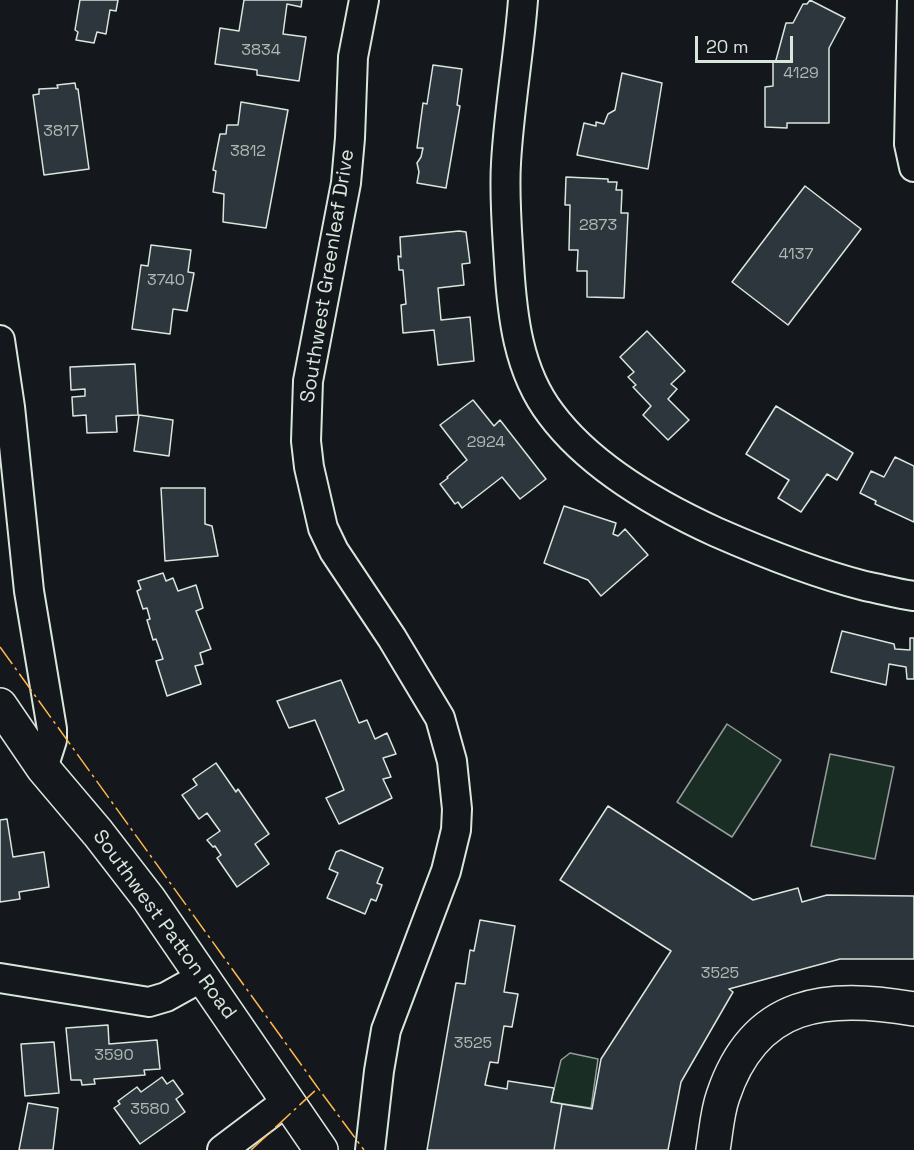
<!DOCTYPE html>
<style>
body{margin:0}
#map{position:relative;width:914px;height:1150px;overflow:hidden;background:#14181c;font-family:"Space Grotesk",sans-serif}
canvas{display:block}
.scale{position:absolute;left:695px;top:36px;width:98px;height:27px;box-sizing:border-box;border:3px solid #d8e6dc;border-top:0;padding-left:8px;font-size:18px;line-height:21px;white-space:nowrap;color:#d8e6dc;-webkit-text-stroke:4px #14181c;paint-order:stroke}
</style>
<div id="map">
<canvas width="914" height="1150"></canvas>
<div class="scale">20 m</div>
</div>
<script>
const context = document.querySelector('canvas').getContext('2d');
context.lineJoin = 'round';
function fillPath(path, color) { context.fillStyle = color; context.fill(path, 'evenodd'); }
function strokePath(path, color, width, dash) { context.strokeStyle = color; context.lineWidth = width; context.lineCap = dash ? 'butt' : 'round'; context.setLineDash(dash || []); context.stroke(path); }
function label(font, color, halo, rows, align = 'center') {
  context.font = font + ' "Space Grotesk",sans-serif'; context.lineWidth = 4.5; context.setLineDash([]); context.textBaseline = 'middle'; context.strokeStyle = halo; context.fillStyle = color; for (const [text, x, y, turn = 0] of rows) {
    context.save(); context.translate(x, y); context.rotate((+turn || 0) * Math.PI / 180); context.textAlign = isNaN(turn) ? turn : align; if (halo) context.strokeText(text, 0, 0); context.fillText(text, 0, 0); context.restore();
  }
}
const green = new Path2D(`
 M 727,724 L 781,760 L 732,837 L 677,802 Z
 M 830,754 L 894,767 L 875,859 L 811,846 Z
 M 570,1053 L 598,1059 L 591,1108 L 551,1102 L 561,1060 Z`);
fillPath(green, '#1a2d24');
strokePath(green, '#939e99', 1.5);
const building = new Path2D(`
 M 80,0 L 118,0 L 116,11 L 110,10 L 106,34 L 97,32 L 94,43 L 76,40 L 78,32 L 75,30 Z
 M 244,0 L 302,0 L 301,7 L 287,4 L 283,34 L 306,37 L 299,81 L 257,75 L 257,70 L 215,64 L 220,28 L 239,31 Z
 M 810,0 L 845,18 L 829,48 L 829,123 L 787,123 L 787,128 L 765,127 L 765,87 L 773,86 L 773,62 L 776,60 L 786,23 L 793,23 L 803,4 L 807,4 Z
 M 433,65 L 462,69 L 457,105 L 460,106 L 446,188 L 417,183 L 419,172 L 417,163 L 421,157 L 423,148 L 417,148 L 423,103 L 427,104 Z
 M 622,73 L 662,83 L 648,169 L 577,155 L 584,123 L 596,126 L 596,122 L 604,124 L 608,114 L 615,110 Z
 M 75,83 L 76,89 L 78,89 L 89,169 L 44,175 L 33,95 L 39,94 L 39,89 L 58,88 L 57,85 Z
 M 241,102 L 288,110 L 266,228 L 223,222 L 224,194 L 213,192 L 216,171 L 213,170 L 220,134 L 226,134 L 227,125 L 238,125 Z
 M 566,177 L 608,179 L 608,182 L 617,182 L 616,190 L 622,190 L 621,213 L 628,213 L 624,298 L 587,297 L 587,271 L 577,271 L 578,250 L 569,250 L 570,205 L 565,205 Z
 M 805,186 L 861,229 L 788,325 L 732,282 Z
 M 459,231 L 466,232 L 470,263 L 462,264 L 464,285 L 438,288 L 441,320 L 470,317 L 474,361 L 438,365 L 434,330 L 403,333 L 401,305 L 406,304 L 403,270 L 399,270 L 398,256 L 401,257 L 400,237 Z
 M 151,245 L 191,250 L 188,272 L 194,273 L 187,311 L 173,309 L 170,334 L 132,329 L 141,265 L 148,266 Z
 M 647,331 L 685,371 L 671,384 L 677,389 L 668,399 L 689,420 L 668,440 L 643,415 L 651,406 L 633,387 L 636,385 L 628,377 L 634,372 L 620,357 Z
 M 135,364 L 138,415 L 116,416 L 117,432 L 87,433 L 86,415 L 73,416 L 72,397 L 85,396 L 85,389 L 71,390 L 70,367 Z
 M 473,400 L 494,426 L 500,420 L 546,479 L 520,499 L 502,477 L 462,508 L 458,502 L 455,504 L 440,484 L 448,478 L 447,477 L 467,460 L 440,425 Z
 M 776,406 L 853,453 L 837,480 L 827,474 L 801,512 L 778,498 L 789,480 L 746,454 Z
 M 139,415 L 173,420 L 169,456 L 134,451 Z
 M 895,457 L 914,466 L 914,522 L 875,504 L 876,501 L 860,493 L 871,471 L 884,477 Z
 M 161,488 L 205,488 L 205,524 L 212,526 L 218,556 L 165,561 Z
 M 564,506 L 616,523 L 613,534 L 618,536 L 625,529 L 648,555 L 601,596 L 588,580 L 544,563 Z
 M 163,573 L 166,581 L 173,578 L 178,591 L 196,585 L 203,608 L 196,611 L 211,649 L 200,653 L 203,664 L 195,666 L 201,684 L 167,696 L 156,661 L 163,659 L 156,639 L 153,640 L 147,620 L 150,619 L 147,608 L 143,609 L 137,591 L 141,589 L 138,581 Z
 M 842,631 L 894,644 L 895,649 L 910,650 L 910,638 L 914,638 L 914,679 L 907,679 L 906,667 L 889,664 L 886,685 L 831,672 Z
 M 341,680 L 359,723 L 367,720 L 375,739 L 387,733 L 396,754 L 383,758 L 391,777 L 383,779 L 392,798 L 339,824 L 326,798 L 344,790 L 315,720 L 289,728 L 277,701 Z
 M 216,763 L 236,792 L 238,789 L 269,834 L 255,844 L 269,864 L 237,887 L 217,858 L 221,855 L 215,846 L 213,847 L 207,840 L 220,831 L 207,813 L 199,819 L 182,795 L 197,785 L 193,779 Z
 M 608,806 L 753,900 L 798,888 L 802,902 L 827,895 L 914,896 L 914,959 L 840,959 L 729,989 L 733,992 L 681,1082 L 668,1150 L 554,1150 L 562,1104 L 592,1109 L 601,1059 L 671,951 L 560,880 Z
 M 7,819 L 13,857 L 44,852 L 49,887 L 19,892 L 20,899 L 0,902 L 0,820 Z
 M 341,850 L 383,868 L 377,883 L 382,885 L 376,901 L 371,899 L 365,914 L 327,898 L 338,873 L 329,869 L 336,852 Z
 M 480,920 L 515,926 L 504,992 L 518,994 L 512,1027 L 504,1026 L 498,1063 L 490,1062 L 485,1085 L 507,1089 L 508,1081 L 554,1088 L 551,1102 L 562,1104 L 554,1150 L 427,1150 L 456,983 L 465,984 L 470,950 L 474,951 Z
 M 108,1025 L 109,1044 L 157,1040 L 160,1069 L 144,1070 L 145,1075 L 94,1079 L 95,1084 L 82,1085 L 81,1080 L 71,1080 L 66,1028 Z
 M 54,1042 L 59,1093 L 25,1096 L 21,1044 Z
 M 162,1077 L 167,1084 L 173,1080 L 183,1094 L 176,1099 L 185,1112 L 140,1144 L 114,1108 L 120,1104 L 118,1101 L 137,1087 L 141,1092 Z
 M 28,1103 L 58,1108 L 53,1150 L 19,1150 Z`);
fillPath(building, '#2c363c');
strokePath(building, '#d8e6dc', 1.5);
const street = new Path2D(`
 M 364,0 L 353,57 L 350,138 L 346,183 L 308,381 L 306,441 L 309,467 L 323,528 L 334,551 L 392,638 L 440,718 L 452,761 L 457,809 L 456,830 L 446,871 L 386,1030 L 379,1071 L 370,1150
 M 523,0 C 519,54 509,108 506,163 C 504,196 507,230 509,263 C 512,315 518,371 551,414 C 589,465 657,505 716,532 C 764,553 814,573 865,586 C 881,589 898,594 914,596
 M 912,0 L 909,144 L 914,167
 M 0,340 L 10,407 L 29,591 L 52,729 L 52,740 L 43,768
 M 0,978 L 149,1002 L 166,997 L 202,977
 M 222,1150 L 287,1101`);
const secondary = new Path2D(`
 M 0,705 L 43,768 L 98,833 L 149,899 L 321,1150
 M 713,1150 C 716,1132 717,1113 723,1096 C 755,1000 827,994 914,1009`);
strokePath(street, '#d8e6dc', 32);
strokePath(secondary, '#d8e6dc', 36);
strokePath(street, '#14181c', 28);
strokePath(secondary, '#14181c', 33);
strokePath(new Path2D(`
 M 0,647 L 318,1088
 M 251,1150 L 318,1088 L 364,1150`), '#ffb74d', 1.5, [21, 4.5, 3, 4.5]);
label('16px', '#adbab4', null, [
 ["3834",261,51],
 ["4129",801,74],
 ["3817",61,132],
 ["3812",248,152],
 ["2873",598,226],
 ["4137",796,255],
 ["3740",166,281],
 ["2924",486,443],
 ["3525",720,974],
 ["3525",473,1044],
 ["3590",114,1056],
 ["3580",150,1110]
]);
label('20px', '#d8e6dc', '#14181c', [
 ["Southwest Greenleaf Drive",328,276,-81],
 ["Southwest Patton Road",164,925,54]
]);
</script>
